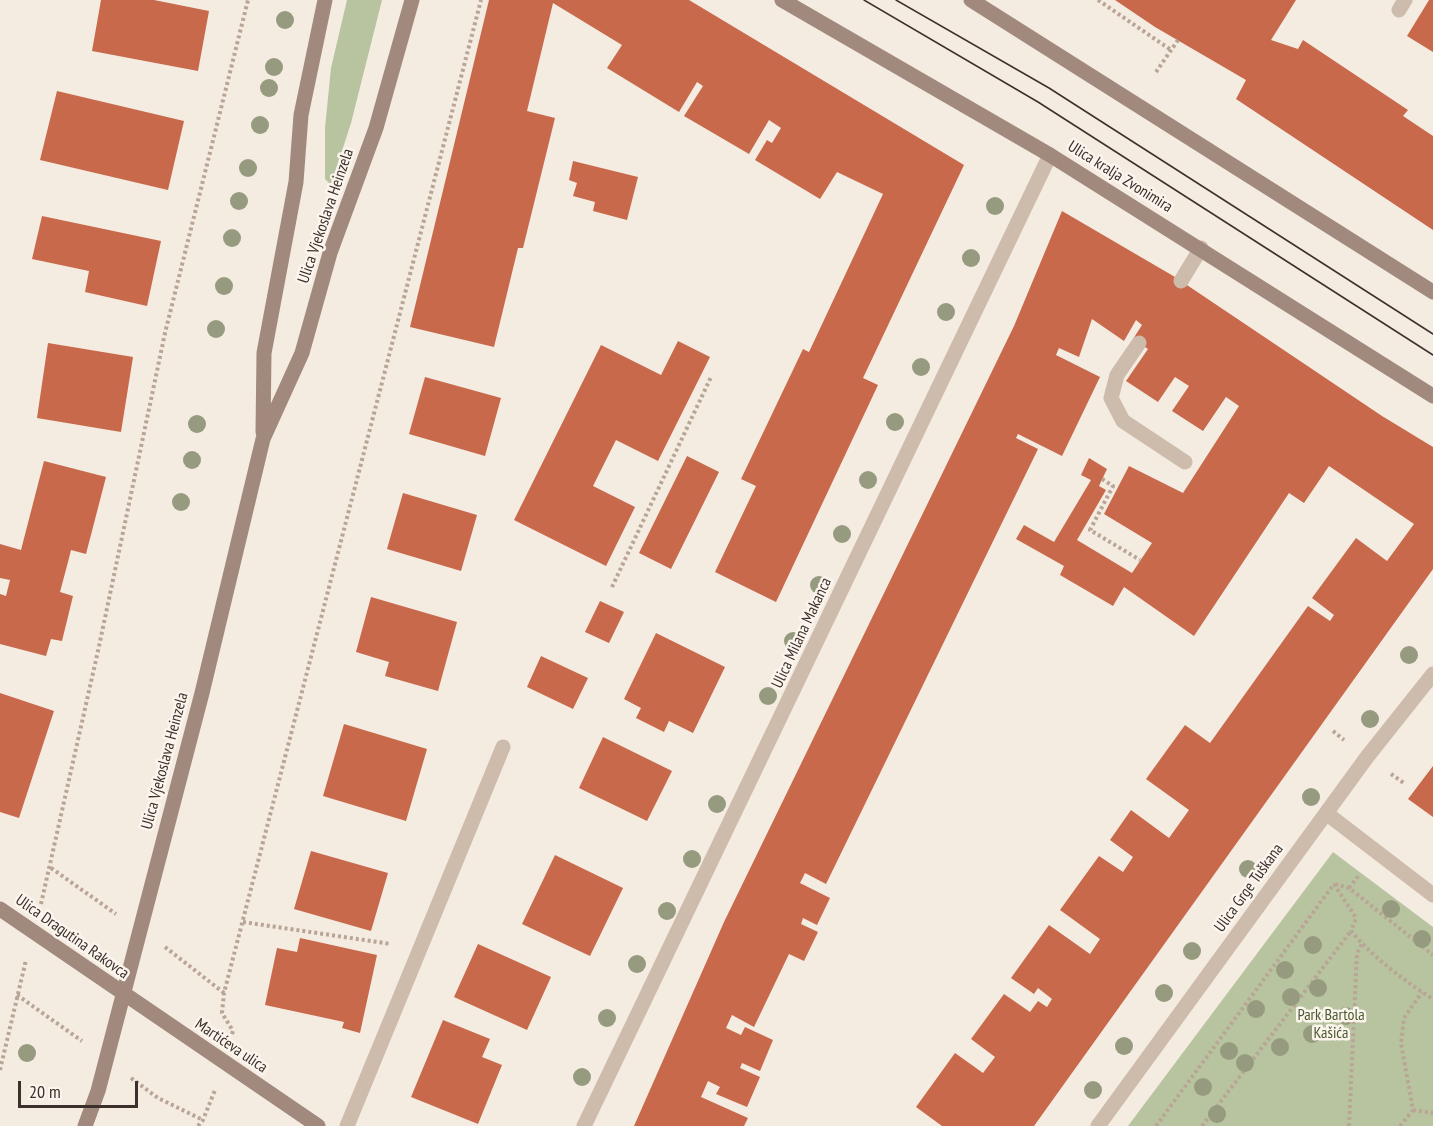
<!DOCTYPE html>
<meta charset="utf-8">
<style>
body{margin:0}
#map{position:relative;width:1433px;height:1126px;overflow:hidden;background:#f4ebe1;font-family:"PT Sans Narrow",sans-serif}
canvas{display:block}
.scale{position:absolute;left:18px;top:1081px;width:120px;height:27px;box-sizing:border-box;border:3px solid #3b302b;border-top:0;padding-left:8px;font-size:18px;line-height:21px;white-space:nowrap;color:#3b302b;-webkit-text-stroke:4px #fbf5ee;paint-order:stroke}
</style>
<div id="map">
<canvas width="1433" height="1126"></canvas>
<div class="scale">20 m</div>
</div>
<script>
const context = document.querySelector('canvas').getContext('2d');
context.lineJoin = 'round';
function fillPath(path, color) { context.fillStyle = color; context.fill(path, 'evenodd'); }
function strokePath(path, color, width, dash) { context.strokeStyle = color; context.lineWidth = width; context.lineCap = dash ? 'butt' : 'round'; context.setLineDash(dash || []); context.stroke(path); }
function label(font, color, halo, rows, align = 'center') {
  context.font = font + ' "PT Sans Narrow",sans-serif'; context.lineWidth = 5; context.setLineDash([]); context.textBaseline = 'middle'; context.strokeStyle = halo; context.fillStyle = color; for (const [text, x, y, turn = 0] of rows) {
    context.save(); context.translate(x, y); context.rotate((+turn || 0) * Math.PI / 180); context.textAlign = isNaN(turn) ? turn : align; if (halo) context.strokeText(text, 0, 0); context.fillText(text, 0, 0); context.restore();
  }
}
fillPath(new Path2D(`
 M 347,0 L 382,0 L 351,123 L 331,185 L 325,179 L 325,128 L 331,68 Z
 M 1333,852 L 1433,927 L 1433,1126 L 1128,1126 Z`), '#b8c4a0');
fillPath(new Path2D(`
 M 101,0 L 154,0 L 209,11 L 198,71 L 92,51 Z
 M 489,0 L 689,0 L 964,165 L 863,378 L 878,385 L 776,602 L 715,572 L 756,486 L 741,479 L 803,349 L 809,352 L 883,194 L 837,172 L 820,199 L 755,160 L 767,140 L 772,143 L 781,128 L 769,120 L 749,154 L 684,116 L 703,86 L 697,82 L 679,112 L 607,68 L 622,45 L 553,3 L 527,111 L 555,118 L 523,248 L 518,248 L 494,347 L 410,327 Z
 M 1115,0 L 1296,0 L 1271,40 L 1298,49 L 1303,40 L 1408,110 L 1403,116 L 1433,136 L 1433,230 L 1236,99 L 1246,80 L 1155,27 Z
 M 1429,0 L 1433,0 L 1433,52 L 1407,36 Z
 M 57,91 L 184,121 L 168,190 L 40,160 Z
 M 573,161 L 638,177 L 627,220 L 593,211 L 595,202 L 573,196 L 577,183 L 569,180 Z
 M 1062,211 L 1175,277 L 1382,416 L 1433,447 L 1433,569 L 1034,1126 L 942,1126 L 916,1107 L 955,1053 L 983,1073 L 995,1057 L 971,1039 L 1004,994 L 1030,1012 L 1038,1001 L 1047,1007 L 1052,999 L 1038,988 L 1034,994 L 1011,978 L 1049,925 L 1090,954 L 1100,939 L 1060,910 L 1099,856 L 1123,872 L 1133,857 L 1110,840 L 1131,810 L 1169,838 L 1189,810 L 1146,779 L 1185,725 L 1210,743 L 1308,606 L 1330,621 L 1334,615 L 1312,598 L 1356,538 L 1387,561 L 1414,524 L 1329,466 L 1304,503 L 1289,493 L 1194,636 L 1124,587 L 1113,606 L 1060,575 L 1064,566 L 1016,539 L 1024,525 L 1054,542 L 1091,480 L 1081,475 L 1089,458 L 1107,469 L 1099,486 L 1106,490 L 1077,540 L 1132,573 L 1152,543 L 1104,514 L 1129,466 L 1183,493 L 1239,406 L 1226,397 L 1203,431 L 1172,411 L 1189,386 L 1175,377 L 1158,402 L 1126,381 L 1148,349 L 1133,339 L 1142,325 L 1136,320 L 1124,341 L 1092,319 L 1079,357 L 1059,348 L 1056,355 L 1100,377 L 1062,456 L 1018,434 L 1016,438 L 1038,449 L 826,884 L 805,873 L 800,883 L 830,898 L 817,925 L 803,918 L 801,924 L 818,932 L 804,961 L 789,954 L 754,1027 L 732,1015 L 726,1028 L 741,1035 L 745,1027 L 773,1040 L 760,1071 L 742,1063 L 740,1068 L 760,1077 L 747,1107 L 716,1094 L 720,1087 L 708,1081 L 701,1097 L 748,1118 L 744,1126 L 634,1126 L 724,922 L 1014,326 Z
 M 42,216 L 161,241 L 147,306 L 85,292 L 89,271 L 32,259 Z
 M 678,341 L 710,357 L 658,461 L 616,440 L 593,486 L 635,507 L 606,566 L 514,520 L 601,345 L 661,375 Z
 M 48,343 L 133,357 L 121,432 L 37,418 Z
 M 425,377 L 501,398 L 485,456 L 409,434 Z
 M 687,456 L 719,472 L 671,569 L 639,553 Z
 M 44,461 L 106,477 L 86,554 L 71,550 L 68,562 L 60,592 L 73,596 L 62,641 L 51,639 L 46,656 L 0,644 L 0,594 L 6,596 L 10,580 L 0,578 L 0,544 L 21,550 Z
 M 403,493 L 477,515 L 461,571 L 387,549 Z
 M 371,597 L 457,622 L 438,691 L 385,676 L 389,662 L 356,652 Z
 M 600,601 L 624,612 L 609,643 L 585,632 Z
 M 656,633 L 725,667 L 693,733 L 669,721 L 664,732 L 636,718 L 641,708 L 624,699 Z
 M 541,656 L 588,678 L 573,709 L 527,687 Z
 M 0,693 L 54,711 L 19,818 L 0,812 Z
 M 344,724 L 427,749 L 406,821 L 323,796 Z
 M 603,737 L 672,771 L 647,821 L 579,788 Z
 M 1433,766 L 1433,817 L 1408,799 Z
 M 311,851 L 388,873 L 371,931 L 294,909 Z
 M 555,855 L 623,888 L 590,956 L 522,924 Z
 M 300,938 L 377,955 L 360,1033 L 342,1028 L 344,1022 L 265,1005 L 277,948 L 297,952 Z
 M 478,944 L 551,977 L 527,1030 L 454,997 Z
 M 443,1020 L 490,1039 L 482,1057 L 502,1065 L 478,1124 L 411,1097 Z`), '#c8694b');
strokePath(new Path2D(`
 M 1098,0 L 1171,50
 M 1156,72 L 1178,40
 M 1102,479 L 1113,486 L 1090,530 L 1140,560
 M 612,587 L 711,377
 M 1333,731 L 1344,740
 M 1391,774 L 1405,784
 M 51,868 L 116,914
 M 1334,884 L 1356,918 L 1351,931 C 1374,958 1403,980 1433,999
 M 1335,884 L 1349,888 L 1433,955
 M 1349,888 L 1359,875
 M 41,904 L 98,651 L 165,333 L 248,0
 M 243,922 L 391,944
 M 165,947 L 224,993
 M 17,995 L 82,1041
 M 232,1034 L 233,1031 L 222,1013 L 224,993 L 481,0
 M 0,1070 L 26,960
 M 131,1078 L 158,1098 L 203,1120
 M 1413,1110 L 1433,1113
 M 198,1126 L 203,1120 L 215,1090
 M 1156,1126 L 1334,884
 M 1202,1126 L 1351,931
 M 1349,1126 L 1357,953 L 1362,944
 M 1400,1126 L 1413,1110 L 1401,1043 L 1404,1018 L 1422,992`), '#b9a596', 4, [3, 3]);
strokePath(new Path2D(`
 M 1399,10 L 1405,0
 M 1181,281 L 1201,248
 M 1139,343 L 1117,375 L 1111,398 L 1123,421 L 1185,462
 M 347,1126 L 503,747`), '#cdbbac', 15);
strokePath(new Path2D(`
 M 1326,813 L 1433,895
 M 584,1126 L 1050,155
 M 1098,1126 L 1367,757 L 1433,674`), '#cdbbac', 15);
strokePath(new Path2D(`
 M 782,0 L 1050,155 L 1433,396
 M 971,0 L 1433,292
 M 263,432 L 264,353 L 296,182 L 301,115 L 325,0
 M 0,909 L 318,1126
 M 85,1126 L 98,1091 L 202,693 L 263,439 L 302,353 L 330,253 L 376,128 L 412,0`), '#a18a7d', 15);
strokePath(new Path2D(`
 M 864,0 L 1038,102 L 1433,355
 M 896,0 L 1049,88 L 1433,334`), '#3b302b', 1.5);
context.fillStyle = '#969b7f';
for (const [x, y] of [
 [285,20],
 [274,67],
 [269,88],
 [260,125],
 [248,168],
 [239,201],
 [995,206],
 [232,238],
 [971,258],
 [224,286],
 [946,312],
 [216,329],
 [921,367],
 [895,422],
 [197,424],
 [192,460],
 [868,480],
 [181,502],
 [842,534],
 [819,585],
 [793,641],
 [1409,655],
 [768,696],
 [1370,719],
 [1311,797],
 [717,804],
 [692,859],
 [1248,869],
 [1391,909],
 [667,911],
 [1422,939],
 [1313,945],
 [1192,951],
 [637,964],
 [1285,970],
 [1318,988],
 [1164,993],
 [1291,997],
 [1256,1009],
 [1346,1016],
 [607,1018],
 [1312,1034],
 [1124,1046],
 [1280,1047],
 [1229,1051],
 [27,1053],
 [1245,1063],
 [582,1077],
 [1203,1087],
 [1093,1090],
 [1217,1114]
]) { context.beginPath(); context.arc(x, y, 9, 0, 2 * Math.PI); context.fill(); }
label('16px', '#3b302b', '#fbf5ee', [
 ["Ulica kralja Zvonimira",1120,177,32],
 ["Ulica Vjekoslava Heinzela",326,216,-71],
 ["Ulica Milana Makanca",802,633,-65],
 ["Ulica Vjekoslava Heinzela",165,761,-75],
 ["Ulica Grge Tuškana",1249,888,-54],
 ["Ulica Dragutina Rakovca",72,937,35],
 ["Martićeva ulica",231,1046,34]
]);
label('16px', '#4a5a2e', '#fbf5ee', [
 ["Park Bartola",1331,1015],
 ["Kašića",1331,1033]
]);
</script>
